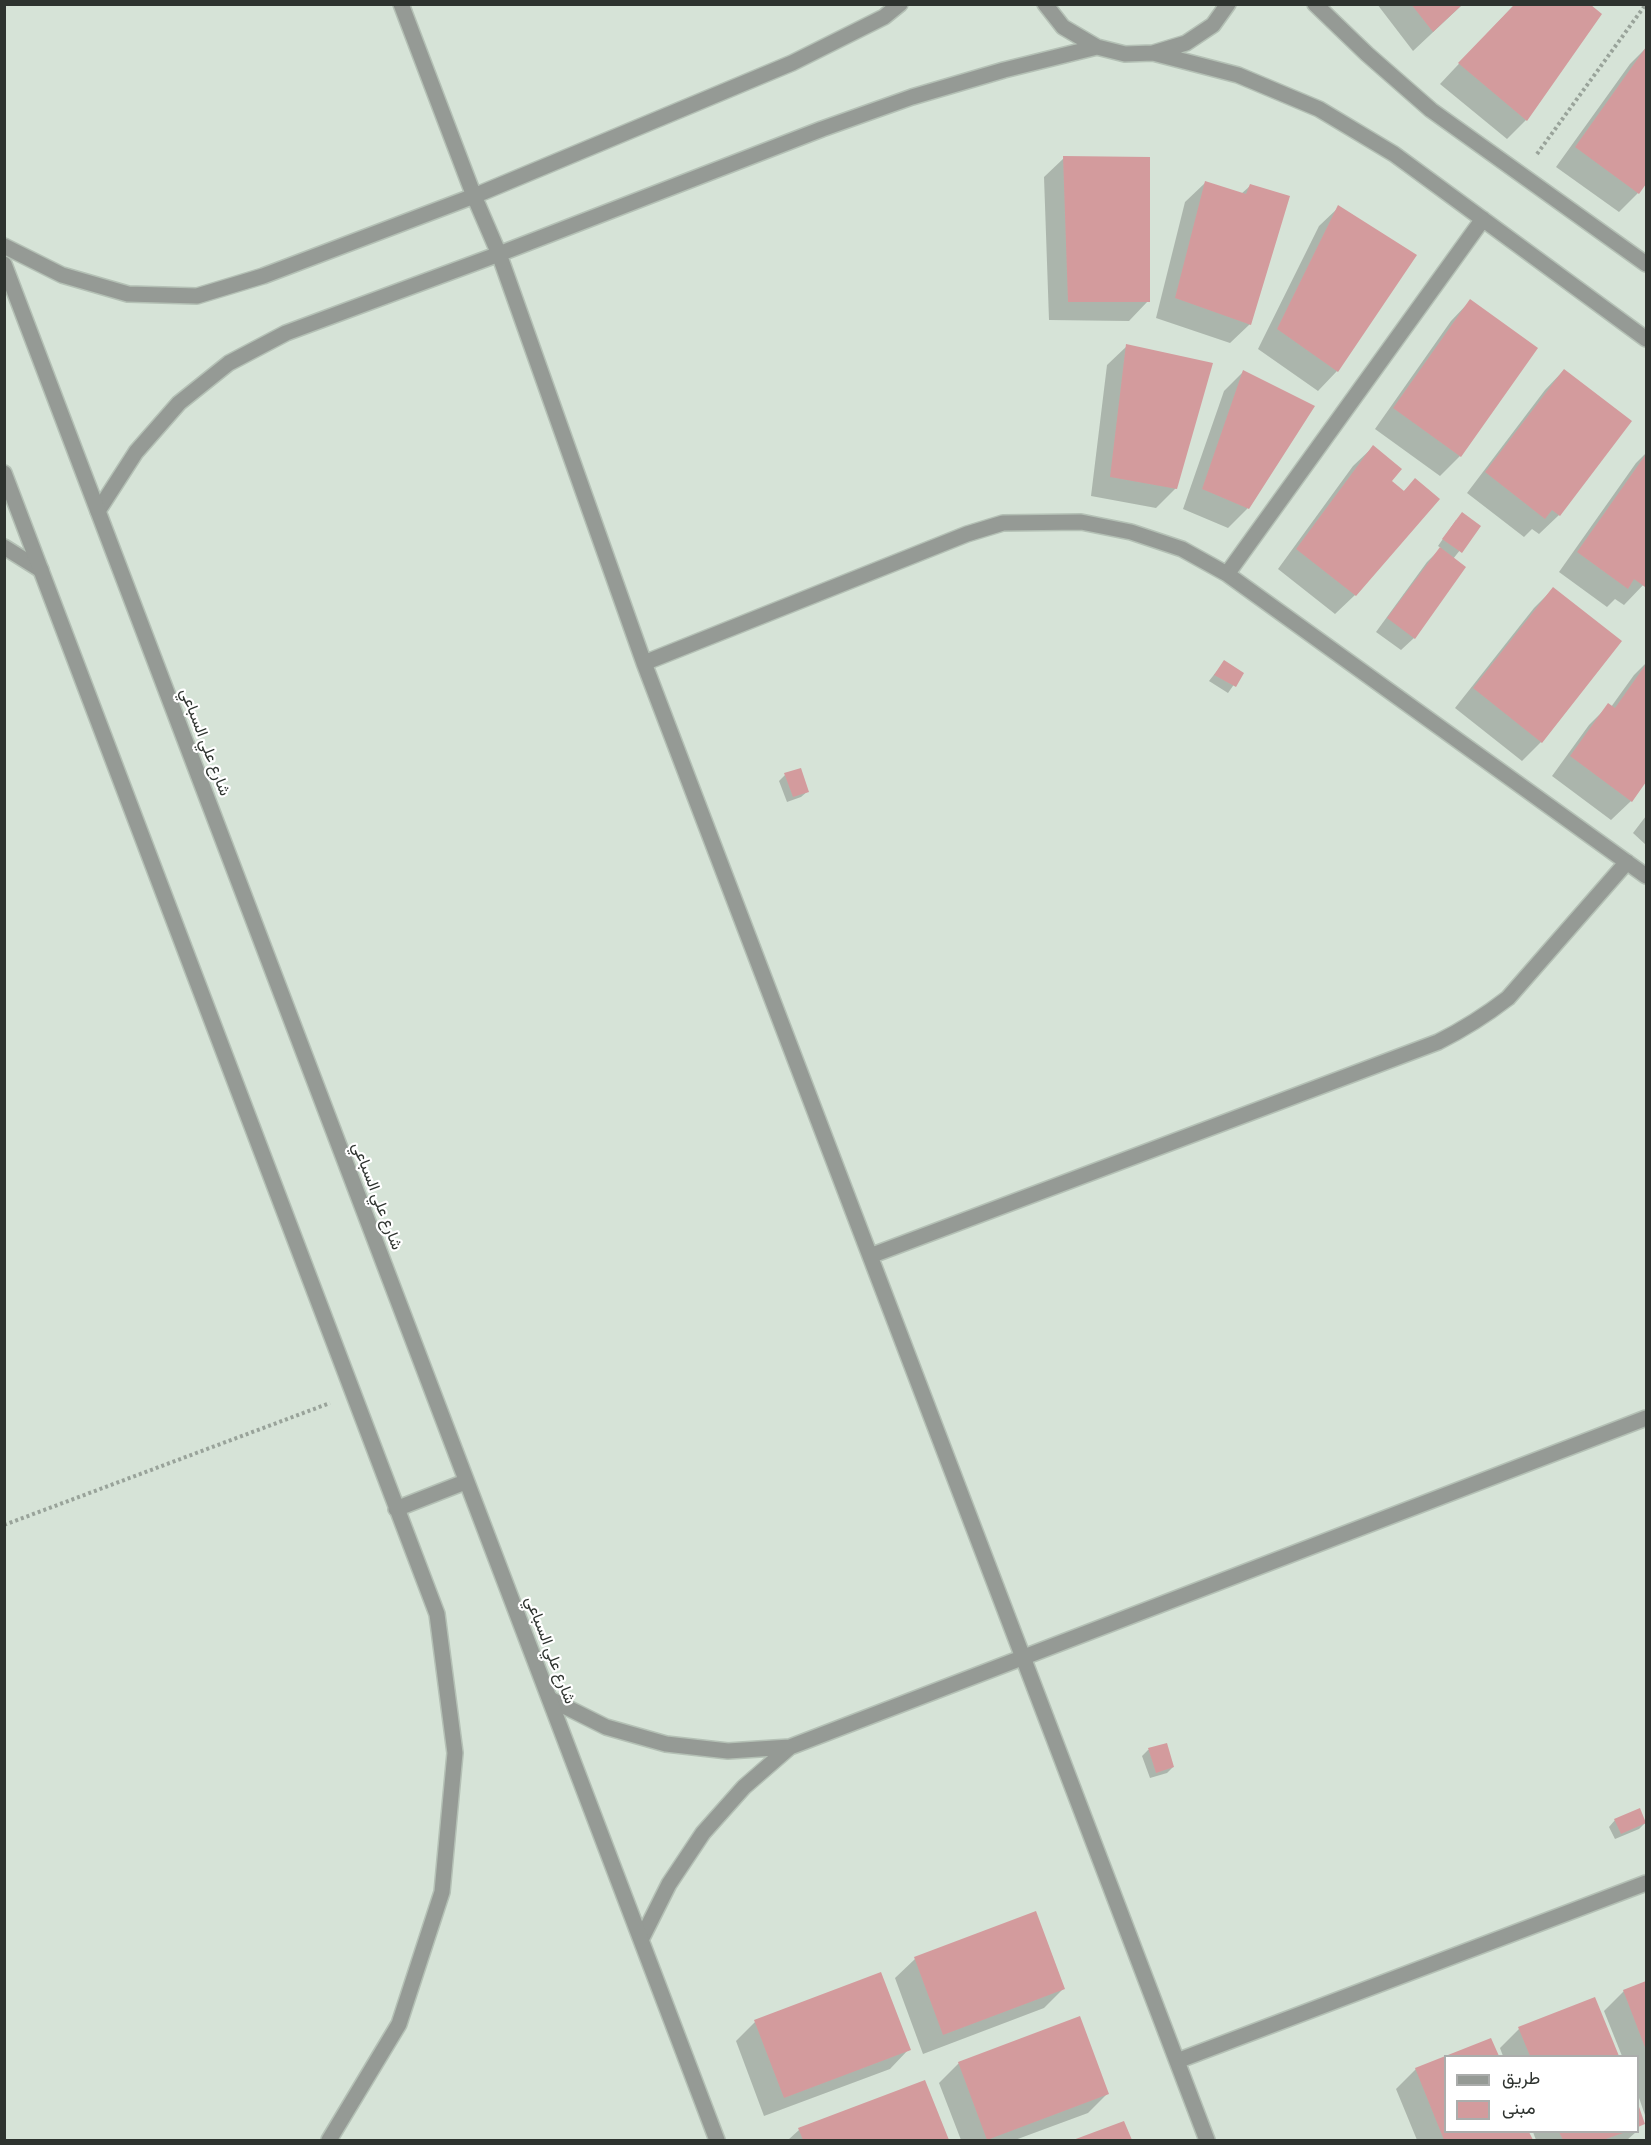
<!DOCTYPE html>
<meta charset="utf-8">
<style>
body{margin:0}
#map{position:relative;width:1651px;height:2145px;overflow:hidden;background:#d6e3d7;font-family:Cabin,Vazirmatn,sans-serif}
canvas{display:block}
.frame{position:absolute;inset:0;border:6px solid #2e332f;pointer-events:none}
.legend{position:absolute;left:1444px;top:2055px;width:195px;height:78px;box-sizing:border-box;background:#fff;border:2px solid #abadac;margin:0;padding:8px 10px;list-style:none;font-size:18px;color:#2e332f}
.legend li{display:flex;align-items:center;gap:12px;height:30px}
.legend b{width:30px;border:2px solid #abadac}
</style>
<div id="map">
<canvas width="1651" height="2145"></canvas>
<div class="frame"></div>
<ul class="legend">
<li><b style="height:8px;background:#959a95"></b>طريق</li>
<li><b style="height:16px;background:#d39b9d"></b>مبنى</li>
</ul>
</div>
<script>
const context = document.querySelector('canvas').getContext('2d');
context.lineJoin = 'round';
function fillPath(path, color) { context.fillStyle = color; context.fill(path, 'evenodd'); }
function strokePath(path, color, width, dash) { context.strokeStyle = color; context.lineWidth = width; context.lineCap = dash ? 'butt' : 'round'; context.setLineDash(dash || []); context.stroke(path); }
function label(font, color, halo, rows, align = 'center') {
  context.font = font + ' Cabin,Vazirmatn,sans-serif'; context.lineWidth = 4.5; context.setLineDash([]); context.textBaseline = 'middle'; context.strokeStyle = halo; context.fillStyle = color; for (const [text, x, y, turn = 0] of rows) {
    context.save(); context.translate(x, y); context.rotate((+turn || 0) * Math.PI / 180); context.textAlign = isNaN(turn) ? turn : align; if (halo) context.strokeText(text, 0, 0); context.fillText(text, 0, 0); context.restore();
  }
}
fillPath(new Path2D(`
 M 1377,4 L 1463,4 L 1413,51 Z
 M 1515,4 L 1589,4 L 1600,14 L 1526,120 L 1507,139 L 1440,84 Z
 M 1646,48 L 1646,181 L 1638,193 L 1619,212 L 1556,167 L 1630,64 Z
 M 1064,158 L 1148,301 L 1129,321 L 1049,320 L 1044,177 Z
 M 1205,183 L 1241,194 L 1250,186 L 1250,324 L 1230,343 L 1156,318 L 1185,202 Z
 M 1339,207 L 1337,371 L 1318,391 L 1258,349 L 1319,226 Z
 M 1470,301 L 1536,348 L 1460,456 L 1440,476 L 1375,429 L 1451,321 Z
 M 1127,346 L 1176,488 L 1156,508 L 1091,496 L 1107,365 Z
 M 1564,370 L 1559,515 L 1539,534 L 1532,529 L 1524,537 L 1467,493 L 1545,390 Z
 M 1243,372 L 1313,406 L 1247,509 L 1228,528 L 1183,509 L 1224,391 Z
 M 1373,447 L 1390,481 L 1403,492 L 1415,480 L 1355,595 L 1335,614 L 1278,569 L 1353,466 Z
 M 1646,453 L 1646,582 L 1624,605 L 1615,599 L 1607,607 L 1559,572 L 1636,463 Z
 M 1456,520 L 1479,526 L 1453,559 L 1414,638 L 1401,650 L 1376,632 L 1427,562 L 1441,548 L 1438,546 Z
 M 1553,589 L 1541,742 L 1522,761 L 1455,708 L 1534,608 Z
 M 1224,662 L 1242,673 L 1228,693 L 1209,681 Z
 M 1646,663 L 1646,779 L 1631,801 L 1611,820 L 1552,776 L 1589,725 L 1609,705 L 1611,707 L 1634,675 Z
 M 785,775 L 808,791 L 801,797 L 787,802 L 779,781 Z
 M 1646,816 L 1646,845 L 1633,833 Z
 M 1166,1744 L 1173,1767 L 1167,1773 L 1150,1778 L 1142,1756 L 1148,1750 Z
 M 1615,1820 L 1645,1823 L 1639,1829 L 1615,1839 L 1609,1827 Z
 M 1036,1913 L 1064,1988 L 1044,2008 L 923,2054 L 895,1978 L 915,1959 Z
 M 1646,1982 L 1646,2118 L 1638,2095 L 1638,2056 L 1622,2056 L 1604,2011 L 1624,1991 Z
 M 1594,1999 L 1617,2056 L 1503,2056 L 1500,2048 L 1519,2029 Z
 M 755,2022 L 909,2049 L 890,2069 L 764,2116 L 736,2041 Z
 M 1491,2040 L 1497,2056 L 1448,2056 Z
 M 1446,2057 L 1446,2132 L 1527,2132 L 1531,2140 L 1417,2140 L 1396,2089 L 1416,2069 Z
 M 959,2063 L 1107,2094 L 1088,2113 L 1015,2140 L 961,2140 L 939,2083 Z
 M 925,2082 L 947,2140 L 788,2140 L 799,2130 Z
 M 1123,2123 L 1130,2140 L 1077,2140 Z
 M 1533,2132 L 1636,2132 L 1627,2140 L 1536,2140 Z`), '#0003');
fillPath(new Path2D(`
 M 1411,4 L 1463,4 L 1433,32 Z
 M 1514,5 L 1591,5 L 1602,14 L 1527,121 L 1458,63 Z
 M 1646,47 L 1646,184 L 1639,194 L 1575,147 Z
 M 1063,156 L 1150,157 L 1150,302 L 1068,302 Z
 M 1205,181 L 1246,194 L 1250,184 L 1290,196 L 1251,325 L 1175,298 Z
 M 1338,205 L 1417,255 L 1338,372 L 1277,329 Z
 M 1470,299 L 1538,348 L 1461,457 L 1393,408 Z
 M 1126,344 L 1213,363 L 1177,489 L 1110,477 Z
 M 1564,369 L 1632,421 L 1560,516 L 1552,510 L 1545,519 L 1485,472 Z
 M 1243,370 L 1315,406 L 1249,509 L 1202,489 Z
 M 1373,445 L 1402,469 L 1392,481 L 1404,491 L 1415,478 L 1440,499 L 1356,596 L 1296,549 Z
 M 1646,454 L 1646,585 L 1645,587 L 1634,579 L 1628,589 L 1577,552 Z
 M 1462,512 L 1481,526 L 1462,553 L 1442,539 Z
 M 1440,547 L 1466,567 L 1415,639 L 1387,618 Z
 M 1553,587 L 1622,641 L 1542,743 L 1473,688 Z
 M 1224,660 L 1244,673 L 1236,687 L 1214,675 Z
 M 1646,664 L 1646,782 L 1632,802 L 1570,756 L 1608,703 L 1615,708 Z
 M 801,768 L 809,792 L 793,797 L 784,773 Z
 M 1167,1743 L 1174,1767 L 1156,1773 L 1148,1748 Z
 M 1640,1808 L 1646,1823 L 1621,1834 L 1614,1819 Z
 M 1036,1911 L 1065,1989 L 943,2035 L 914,1957 Z
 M 881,1972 L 911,2050 L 784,2098 L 754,2020 Z
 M 1646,1981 L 1646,2050 L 1623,1990 Z
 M 1595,1997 L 1619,2056 L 1530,2056 L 1518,2027 Z
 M 1080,2016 L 1109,2094 L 987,2140 L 958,2062 Z
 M 1491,2038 L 1499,2056 L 1446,2056 L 1446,2132 L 1529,2132 L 1533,2140 L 1444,2140 L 1415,2068 Z
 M 925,2080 L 949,2140 L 803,2140 L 798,2128 Z
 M 1638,2104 L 1645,2124 L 1638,2127 Z
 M 1124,2121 L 1132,2140 L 1073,2140 Z
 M 1559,2132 L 1626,2132 L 1603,2140 L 1563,2140 Z`), '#d39b9d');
const minor = new Path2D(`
 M 401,4 L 474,196 L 499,254 L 644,663 L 1207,2140
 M 1045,4 L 1063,27 L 1097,47 L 1125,54 L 1153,53 L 1186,43 L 1213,25 L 1228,4
 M 1315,4 L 1367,54 L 1431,110 L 1646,264
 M 1153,53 L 1238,75 L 1319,109 L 1394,154 L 1646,339
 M 4,246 L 62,275 L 128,294 L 197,296 L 263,276 L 474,196 L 792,63 L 884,17 L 900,4
 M 98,511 L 136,452 L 179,403 L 229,363 L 286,333 L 499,254 L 822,129 L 912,97 L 1004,70 L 1097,47
 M 4,547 L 41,570
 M 1227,574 L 1483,219
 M 644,663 L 967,534 L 1003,523 L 1081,522 L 1131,532 L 1182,549 L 1227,574 L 1646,876
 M 870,1256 L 1438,1042 C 1464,1029 1486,1015 1508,998 L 1627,862
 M 550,1699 L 606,1727 L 666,1744 L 728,1751 L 790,1747 L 1646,1418
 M 642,1938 L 669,1884 L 703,1833 L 744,1787 L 790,1747
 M 1177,2061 L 1646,1883`);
const tertiary = new Path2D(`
 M 4,264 L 717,2140
 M 4,473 L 437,1614 L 455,1753 L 442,1892 L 399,2024 L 329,2140
 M 396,1509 L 465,1482`);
strokePath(minor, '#b4c0b5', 18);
strokePath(tertiary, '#b4c0b5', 18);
strokePath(new Path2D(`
 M 1537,154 L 1646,4
 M 4,1525 L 330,1403`), '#99a39a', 4, [3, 3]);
strokePath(minor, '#959a95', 15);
strokePath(tertiary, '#959a95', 15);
label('16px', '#2e332f', '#fff', [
 ["شارع علي السباعي",205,742,69],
 ["شارع علي السباعي",377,1196,69],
 ["شارع علي السباعي",550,1650,69]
]);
</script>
